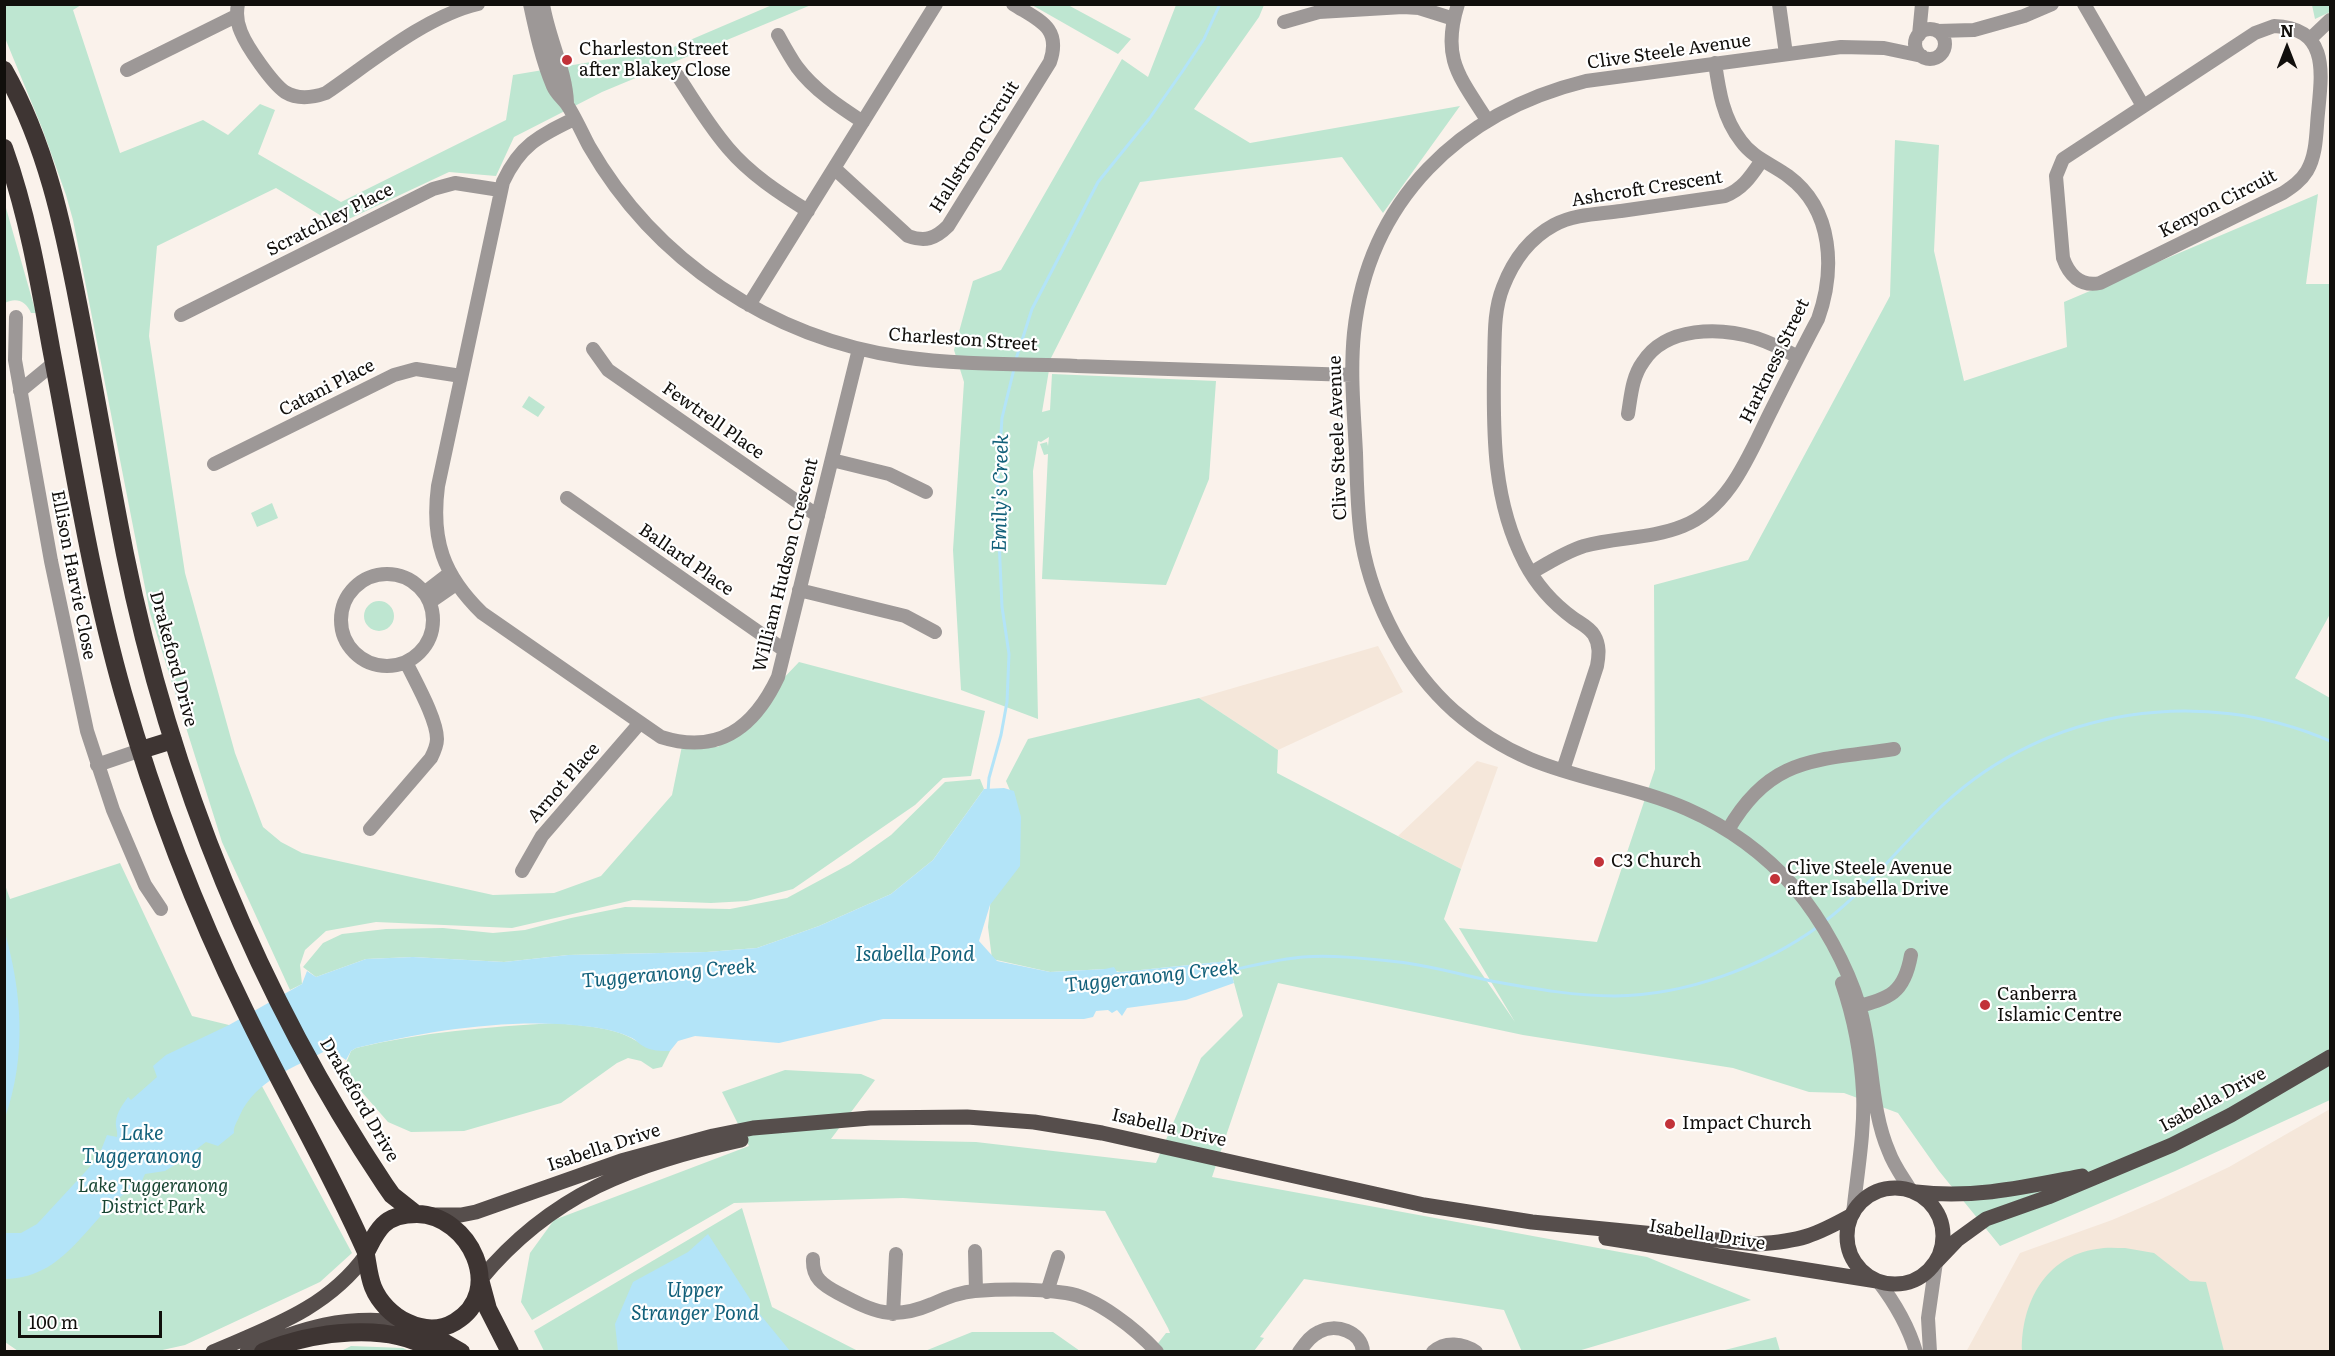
<!DOCTYPE html>
<style>
body{margin:0}
#map{position:relative;width:2335px;height:1356px;overflow:hidden;background:#faf2eb;font-family:Literata,serif}
canvas{display:block}
.frame{position:absolute;inset:0;border:6px solid #110f0c;pointer-events:none}
.north{position:absolute;left:2257px;top:18px;width:60px;height:60px;-webkit-text-stroke:4px #fff;paint-order:stroke;rotate:0deg;font-size:16px;font-weight:700;line-height:24px;text-align:center;color:#110f0c}
.north::after{content:'';display:block;margin:auto;width:21px;height:27px;background:#110f0c;clip-path:polygon(50% 0,100% 100%,50% 72%,0 100%)}
.scale{position:absolute;left:18px;top:1311px;width:144px;height:27px;box-sizing:border-box;border:3px solid #110f0c;border-top:0;padding-left:8px;font-size:18px;line-height:21px;white-space:nowrap;color:#110f0c;-webkit-text-stroke:4px #fff;paint-order:stroke}
</style>
<div id="map">
<canvas width="2335" height="1356"></canvas>
<div class="frame"></div>
<div class="north">N</div>
<div class="scale">100 m</div>
</div>
<script>
const context = document.querySelector('canvas').getContext('2d');
context.lineJoin = 'round';
function fillPath(path, color) { context.fillStyle = color; context.fill(path, 'evenodd'); }
function strokePath(path, color, width, dash) { context.strokeStyle = color; context.lineWidth = width; context.lineCap = dash ? 'butt' : 'round'; context.setLineDash(dash || []); context.stroke(path); }
function label(font, color, halo, rows, align = 'center') {
  context.font = font + ' Literata,serif'; context.lineWidth = 4.5; context.setLineDash([]); context.textBaseline = 'middle'; context.strokeStyle = halo; context.fillStyle = color; for (const [text, x, y, turn = 0] of rows) {
    context.save(); context.translate(x, y); context.rotate((+turn || 0) * Math.PI / 180); context.textAlign = isNaN(turn) ? turn : align; if (halo) context.strokeText(text, 0, 0); context.fillText(text, 0, 0); context.restore();
  }
}
fillPath(new Path2D(`
 M 1378,646 L 1403,692 L 1278,750 L 1199,698 Z
 M 1477,761 L 1498,767 L 1461,869 L 1398,836 Z
 M 2330,1109 L 2330,1351 L 1966,1352 L 2020,1253 L 2112,1220 L 2161,1199 L 2229,1167 Z`), '#f5e7da');
fillPath(new Path2D(`
 M 4,5 L 81,5 L 73,10 L 120,153 L 203,120 L 228,135 L 260,104 L 275,110 L 258,154 L 341,202 L 506,120 L 513,75 L 669,49 L 772,5 L 811,5 L 602,92 L 514,137 L 496,176 L 449,172 L 336,225 L 276,188 L 157,246 L 149,336 L 185,573 L 235,753 L 263,827 L 281,842 L 302,853 L 493,895 L 554,893 L 601,876 L 672,795 L 682,746 L 718,747 L 799,662 L 985,711 L 971,776 L 943,778 L 915,805 L 793,889 L 747,901 L 711,903 L 633,900 L 512,928 L 376,922 L 326,931 L 305,950 L 300,965 L 302,984 L 290,990 L 222,842 L 150,613 L 73,220 L 66,195 L 42,128 L 5,38 Z
 M 1032,5 L 1068,5 L 1131,39 L 1118,54 Z
 M 1176,5 L 1264,5 L 1259,17 L 1194,109 L 1250,143 L 1460,106 L 1383,213 L 1342,157 L 1140,182 L 1051,358 L 1042,412 L 1050,410 L 1052,374 L 1216,381 L 1209,479 L 1166,585 L 1042,579 L 1048,454 L 1044,455 L 1040,444 L 1047,442 L 1048,446 L 1049,437 L 1041,442 L 1038,441 L 1033,471 L 1038,719 L 961,690 L 953,550 L 964,382 L 954,350 L 973,281 L 1001,270 L 1122,59 L 1148,77 Z
 M 2312,5 L 2330,5 L 2330,12 L 2315,19 Z
 M 1895,140 L 1939,145 L 1934,251 L 1964,381 L 2067,347 L 2064,302 L 2318,194 L 2306,284 L 2330,284 L 2330,614 L 2295,678 L 2330,698 L 2330,1100 L 2175,1171 L 2000,1246 L 1939,1171 L 1898,1113 L 1844,1093 L 1809,1092 L 1733,1068 L 1523,1035 L 1278,983 L 1212,1177 L 1647,1257 L 1751,1300 L 1578,1351 L 1522,1352 L 1504,1310 L 1304,1279 L 1260,1337 L 1264,1338 L 1254,1351 L 1152,1351 L 1166,1333 L 1170,1333 L 1168,1328 L 1105,1211 L 903,1198 L 734,1203 L 532,1320 L 521,1302 L 530,1253 L 554,1220 L 749,1146 L 722,1092 L 785,1070 L 861,1074 L 875,1080 L 831,1139 L 976,1142 L 1156,1163 L 1201,1058 L 1243,1016 L 1228,961 L 1121,972 L 1106,969 L 1050,972 L 992,959 L 988,927 L 993,876 L 1014,800 L 1006,781 L 1028,739 L 1199,698 L 1278,750 L 1277,773 L 1461,869 L 1444,919 L 1515,1022 L 1459,928 L 1597,942 L 1655,769 L 1654,585 L 1748,560 L 1890,296 Z
 M 4,201 L 36,313 L 31,313 C 26,301 16,297 5,303 Z
 M 529,396 L 545,407 L 538,417 L 522,407 Z
 M 272,503 L 278,518 L 257,527 L 251,513 Z
 M364 616a15 15 0 1 1 30 0a15 15 0 1 1-30 0Z
 M 980,779 L 984,789 L 933,860 L 891,894 L 819,926 L 757,948 L 707,952 L 568,955 L 504,962 L 413,957 L 366,959 L 316,977 L 303,967 L 323,943 L 342,934 L 386,929 L 443,928 L 493,933 L 525,930 L 571,918 L 625,907 L 730,909 L 787,898 L 850,864 L 891,835 L 945,782 Z
 M 120,863 L 192,1016 L 229,1025 L 352,1253 L 320,1282 L 185,1345 L 158,1351 L 18,1351 L 5,1342 L 4,882 L 10,899 Z
 M 556,1023 C 575,1025 595,1026 613,1031 C 637,1037 642,1050 670,1051 L 662,1067 L 653,1069 L 641,1061 L 628,1058 L 617,1063 L 561,1103 L 464,1131 L 411,1132 L 388,1122 L 353,1082 L 346,1063 L 351,1051 L 356,1048 C 422,1032 488,1027 556,1023 Z
 M 742,1208 L 772,1307 L 858,1351 L 544,1351 L 534,1331 Z
 M 2125,1248 L 2154,1253 L 2190,1281 L 2206,1282 L 2224,1351 L 2022,1351 C 2021,1304 2045,1256 2097,1249 C 2106,1247 2116,1248 2125,1248 Z
 M 972,1332 L 1053,1332 L 1080,1351 L 925,1351 Z
 M 1776,1337 L 1780,1351 L 1721,1351 Z
 M 351,1346 L 403,1348 L 409,1351 L 341,1351 Z`), '#bee6d1');
fillPath(new Path2D(`
 M 1004,788 L 1014,791 L 1021,817 L 1020,866 L 990,905 L 979,941 L 997,961 L 1050,972 L 1105,969 L 1114,967 L 1117,972 L 1121,972 L 1228,961 L 1234,983 L 1186,1000 L 1127,1008 L 1122,1016 L 1117,1010 L 1112,1013 L 1108,1010 L 1096,1011 L 1093,1017 L 1084,1019 L 883,1019 L 779,1043 L 695,1036 L 678,1041 L 670,1051 C 661,1051 651,1051 643,1046 C 639,1044 636,1040 632,1038 C 620,1032 606,1029 592,1027 C 515,1017 431,1030 356,1048 L 351,1051 L 346,1060 L 333,1051 L 325,1051 C 293,1068 255,1081 240,1115 C 237,1122 233,1127 234,1133 L 218,1146 L 206,1142 L 180,1162 L 165,1171 L 145,1174 L 141,1183 C 89,1210 72,1278 5,1279 L 5,1233 L 21,1233 L 37,1224 L 98,1158 L 107,1135 L 117,1137 C 118,1131 115,1127 116,1121 C 117,1112 123,1104 128,1097 L 131,1100 L 157,1077 L 153,1066 L 166,1055 L 229,1025 L 302,984 L 307,971 L 316,977 L 366,959 L 413,957 L 504,962 L 568,955 L 707,952 L 757,948 L 819,926 L 891,894 L 933,860 L 984,789 Z
 M 4,929 C 22,992 27,1055 5,1118 Z
 M 708,1234 L 759,1313 L 790,1351 L 618,1351 L 615,1324 L 633,1282 L 688,1252 Z`), '#b3e4f8');
strokePath(new Path2D(`
 M 1016,359 L 1032,309 L 1098,182 L 1149,119 L 1182,72 L 1204,39 L 1220,4
 M 988,792 L 989,778 L 1001,735 L 1007,702 L 1009,654 L 1002,607 L 997,495 L 1002,418 L 1014,369
 M 1824,922 C 1869,888 1903,842 1944,804 C 2047,708 2202,685 2330,741
 M 1227,971 C 1252,966 1278,959 1303,957 C 1332,955 1361,958 1390,961 C 1426,964 1461,975 1497,982 C 1536,989 1575,996 1615,996 C 1686,995 1761,968 1819,926`), '#b3e4f8', 3);
strokePath(new Path2D(`
 M 238,4 C 236,14 237,23 241,32 C 247,47 272,83 285,92 C 298,100 312,98 326,93 C 370,63 426,16 478,4
 M 530,4 C 536,32 542,60 553,86 C 556,93 561,97 565,102 C 572,110 583,135 589,146 C 655,261 771,338 902,357 C 959,365 1019,364 1077,366 C 1169,369 1261,372 1352,375
 M 543,4 C 548,37 566,71 567,103
 M 1458,4 C 1441,58 1459,76 1487,120
 M 1779,4 L 1786,54
 M 2084,4 L 2143,106
 M 1284,22 L 1319,12 L 1403,7 L 1419,8 L 1454,19
 M 2274,26 C 2329,28 2322,72 2318,113 C 2316,132 2317,154 2307,171 C 2301,181 2292,187 2283,193 L 2100,283 C 2080,287 2069,275 2063,258 L 2056,176 L 2063,159 L 2255,33 Z
 M1915 44a15 15 0 1 1 30 0a15 15 0 1 1-30 0Z
 M 1937,31 L 1974,30 L 2024,16 L 2052,4
 M 778,35 C 784,46 790,57 797,67 C 814,90 840,107 863,122
 M 1919,35 L 1922,4
 M 2310,39 L 2330,20
 M 127,70 L 236,16
 M 678,76 C 694,101 709,126 728,148 C 750,174 779,193 808,211
 M 574,119 C 539,136 520,145 503,182 L 438,486 C 431,540 443,575 482,613 L 661,737 C 718,755 754,728 778,677 L 859,349
 M 834,168 L 908,236 C 925,242 935,239 948,226 L 1050,62 C 1062,27 1038,20 1013,4
 M 749,305 L 936,4
 M 181,315 L 433,189 L 455,183 L 500,190
 M 16,317 L 15,360 L 51,561 L 87,731 L 113,810 L 145,885 L 161,909
 M 593,349 L 608,370 L 818,516
 M 20,391 L 54,363
 M 1628,414 C 1631,396 1632,377 1643,362 C 1666,326 1720,327 1756,338 C 1771,343 1785,350 1798,357
 M 832,460 L 889,474 L 926,492
 M 214,464 L 394,375 L 416,369 L 461,376
 M 567,498 L 784,650
 M 1531,573 C 1548,563 1565,552 1584,546 C 1616,537 1651,539 1683,526 C 1731,507 1750,452 1772,409 C 1787,379 1802,349 1818,319 C 1835,271 1834,210 1788,176 C 1772,164 1753,158 1741,141 C 1723,118 1719,91 1715,63
 M341 620a46 46 0 1 1 92 0a46 46 0 1 1-92 0Z
 M 799,590 L 905,616 L 935,632
 M 424,593 L 450,573
 M 430,602 L 456,584
 M 97,765 L 141,750
 M 1563,770 L 1597,666 C 1599,655 1600,645 1594,635 C 1589,627 1580,623 1573,618 C 1554,604 1536,584 1525,563 C 1493,502 1493,435 1494,368 C 1495,340 1493,312 1503,287 C 1513,261 1530,238 1554,225 C 1574,214 1599,214 1621,211 C 1655,206 1690,201 1725,196 C 1743,189 1751,176 1762,160
 M 370,829 L 431,758 C 434,752 437,746 437,739 C 437,719 415,681 406,662
 M 1728,830 C 1771,755 1817,761 1894,749
 M 522,871 L 542,836 L 639,724
 M 1842,983 C 1854,1018 1861,1054 1863,1092 C 1865,1132 1857,1174 1853,1214
 M 1852,1008 C 1889,998 1904,995 1911,955
 M 1911,1191 C 1904,1179 1894,1166 1889,1152 C 1869,1106 1874,1053 1859,1005 C 1847,965 1822,920 1795,888 C 1765,854 1728,827 1687,809 C 1637,787 1580,780 1530,759 C 1502,747 1477,731 1454,711 C 1407,669 1373,605 1362,543 C 1357,513 1357,483 1356,453 C 1354,413 1350,373 1354,333 C 1368,200 1460,112 1586,81 L 1841,47 L 1884,48 L 1922,56
 M 975,1251 L 976,1291
 M 813,1259 C 812,1278 823,1285 838,1293 C 874,1312 892,1321 932,1304 C 945,1298 960,1292 975,1291 C 1003,1289 1039,1289 1066,1293 C 1096,1297 1137,1330 1157,1352
 M 1878,1281 C 1895,1303 1908,1325 1916,1352
 M 1047,1292 L 1058,1257
 M 893,1314 L 896,1254
 M 1299,1352 C 1305,1344 1310,1336 1319,1332 C 1335,1323 1362,1331 1363,1352
 M 1433,1352 C 1445,1341 1463,1343 1476,1352
 M 1930,1352 L 1928,1318 L 1936,1262`), '#9d9897', 14);
strokePath(new Path2D(`
 M1847 1236a48 48 0 1 1 96 0a48 48 0 1 1-96 0Z
 M 1916,1192 C 1974,1199 2025,1187 2082,1176
 M 430,1215 L 461,1215 L 476,1212 L 621,1161 L 713,1136 L 753,1128 L 870,1118 L 967,1117 L 1034,1122 L 1102,1133 L 1424,1205 L 1532,1222 L 1757,1244 C 1801,1241 1814,1236 1852,1215
 M 1606,1238 L 1877,1281
 M 1937,1261 L 1957,1240 L 1986,1219 L 2048,1197 L 2172,1145 L 2231,1115 L 2330,1057
 M 480,1280 C 552,1193 633,1164 741,1140
 M 213,1352 C 271,1327 328,1308 366,1255 L 366,1252
 M 247,1352 C 301,1328 346,1314 406,1323`), '#564e4c', 15);
strokePath(new Path2D(`
 M 4,70 C 46,144 63,225 79,308 C 95,390 109,473 125,554 C 170,778 258,995 385,1185 L 392,1195 L 416,1214
 M 4,148 C 27,212 39,281 51,348 C 73,463 91,580 123,693 C 154,802 195,909 245,1011 C 284,1092 330,1170 366,1252
 M 141,750 L 173,740
 M 366,1252 C 371,1243 375,1233 383,1225 C 392,1216 404,1214 417,1214 C 470,1215 506,1292 455,1322 C 425,1340 385,1317 373,1287 C 369,1277 368,1266 366,1255
 M 481,1283 L 488,1309 L 510,1352
 M 423,1330 L 461,1352
 M 263,1352 C 311,1332 390,1320 435,1352`), '#3e3533', 18);
for (const [x, y, r, color] of [
 [567,60,6,"#c23239"],
 [1599,862,6,"#c23239"],
 [1775,879,6,"#c23239"],
 [1985,1005,6,"#c23239"],
 [1670,1124,6,"#c23239"]
]) { const dot = new Path2D(); dot.arc(x, y, r, 0, 2 * Math.PI); context.fillStyle = color; context.fill(dot); strokePath(dot, '#fff', 2); }
label('18px', '#110f0c', '#fff', [
 ["Charleston Street",579,50],
 ["after Blakey Close",579,71],
 ["C3 Church",1611,862],
 ["Clive Steele Avenue",1787,869],
 ["after Isabella Drive",1787,890],
 ["Canberra",1997,995],
 ["Islamic Centre",1997,1016],
 ["Impact Church",1682,1124]
], 'left');
label('18px', '#110f0c', '#fff', [
 ["Clive Steele Avenue",1669,52,-8],
 ["Hallstrom Circuit",975,147,-58],
 ["Ashcroft Crescent",1647,189,-9],
 ["Kenyon Circuit",2218,204,-27],
 ["Scratchley Place",330,220,-27],
 ["Charleston Street",963,340,4],
 ["Harkness Street",1775,361,-64],
 ["Catani Place",327,388,-27],
 ["Fewtrell Place",713,421,35],
 ["Clive Steele Avenue",1338,438,-92],
 ["Ballard Place",686,560,35],
 ["William Hudson Crescent",786,565,-76],
 ["Ellison Harvie Close",73,575,79],
 ["Drakeford Drive",173,659,75],
 ["Arnot Place",564,783,-49],
 ["Drakeford Drive",359,1100,60],
 ["Isabella Drive",2213,1100,-28],
 ["Isabella Drive",1169,1128,13],
 ["Isabella Drive",604,1148,-18],
 ["Isabella Drive",1707,1235,9]
]);
label('italic 18px', '#184532', '#fff', [
 ["Lake Tuggeranong",153,1187],
 ["District Park",153,1208]
]);
label('italic 20px', '#12607a', '#fff', [
 ["Emily's Creek",1001,493,-89],
 ["Isabella Pond",915,955],
 ["Tuggeranong Creek",669,974,-5],
 ["Tuggeranong Creek",1152,977,-6],
 ["Lake",142,1134],
 ["Tuggeranong",142,1157],
 ["Upper",695,1291],
 ["Stranger Pond",695,1314]
]);
</script>
